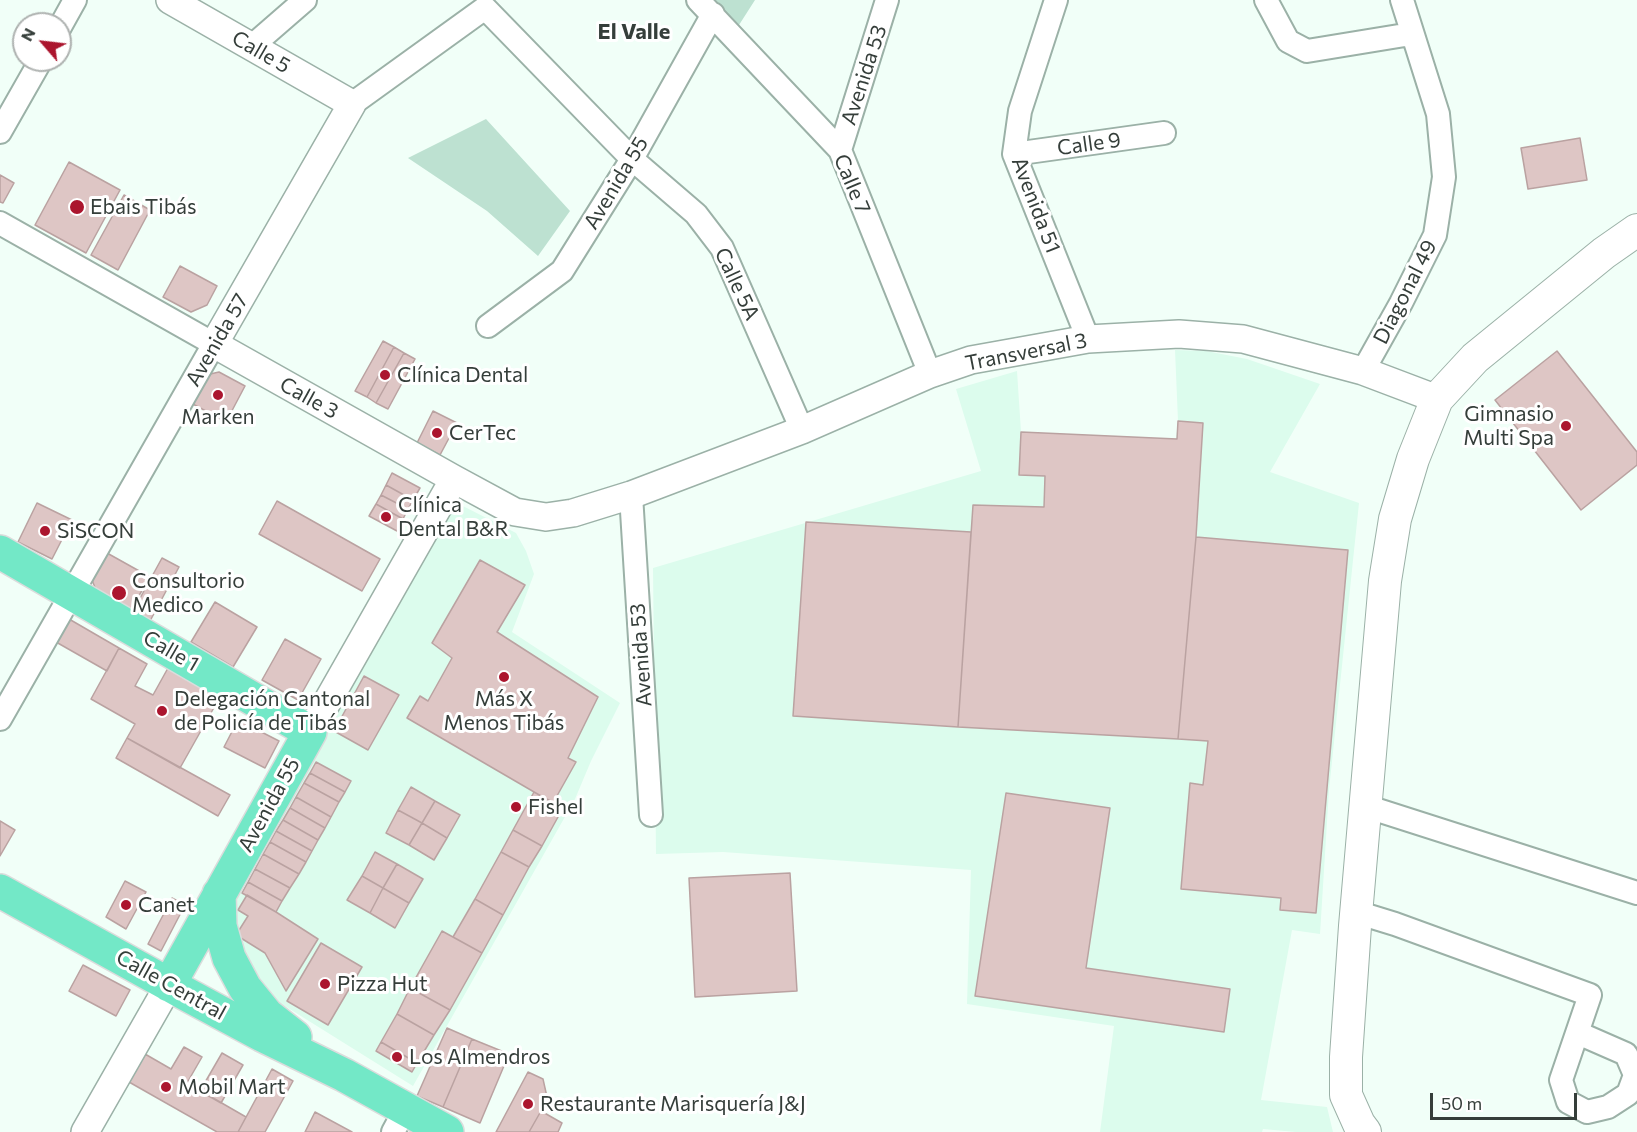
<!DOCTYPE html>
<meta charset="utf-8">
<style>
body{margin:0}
#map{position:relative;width:1637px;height:1132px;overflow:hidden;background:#f1fff8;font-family:Commissioner,sans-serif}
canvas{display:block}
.north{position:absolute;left:12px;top:12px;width:60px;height:60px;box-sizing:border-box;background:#fff;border:2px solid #aeb2b0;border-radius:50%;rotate:298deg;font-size:16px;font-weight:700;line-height:24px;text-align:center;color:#353e3a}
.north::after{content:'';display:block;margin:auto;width:21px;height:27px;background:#ab152e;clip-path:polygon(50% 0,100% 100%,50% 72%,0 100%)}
.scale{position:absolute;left:1430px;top:1093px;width:147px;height:27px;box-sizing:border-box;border:3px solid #353e3a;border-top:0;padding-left:8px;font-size:18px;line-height:21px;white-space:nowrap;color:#353e3a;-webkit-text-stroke:4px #fff;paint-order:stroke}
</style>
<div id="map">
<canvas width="1637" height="1132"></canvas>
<div class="north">N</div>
<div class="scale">50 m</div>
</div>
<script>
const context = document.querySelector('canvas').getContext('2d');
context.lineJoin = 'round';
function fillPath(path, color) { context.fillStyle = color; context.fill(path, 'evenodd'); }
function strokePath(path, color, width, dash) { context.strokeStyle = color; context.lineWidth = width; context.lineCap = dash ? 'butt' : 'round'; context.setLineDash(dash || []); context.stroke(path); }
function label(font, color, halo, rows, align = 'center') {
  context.font = font + ' Commissioner,sans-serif'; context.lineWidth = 6; context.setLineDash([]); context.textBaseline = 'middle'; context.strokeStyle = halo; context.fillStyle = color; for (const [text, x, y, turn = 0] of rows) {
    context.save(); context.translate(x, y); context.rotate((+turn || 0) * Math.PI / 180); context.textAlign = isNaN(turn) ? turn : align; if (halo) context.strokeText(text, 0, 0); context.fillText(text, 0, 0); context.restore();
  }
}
fillPath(new Path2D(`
 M 1175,350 L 1206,351 L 1247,359 L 1320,384 L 1270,472 L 1359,503 L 1329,790 L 1320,934 L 1292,930 L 1261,1100 L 1327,1107 L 1333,1132 L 1296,1132 L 1263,1129 L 1262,1132 L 1100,1132 L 1114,1026 L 967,1004 L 971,870 L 723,852 L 656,854 L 653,568 L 981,471 L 956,389 L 1017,371 L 1021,432 L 1176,439 L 1178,421 Z
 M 455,502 L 516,533 L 526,551 L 534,574 L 512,632 L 620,703 L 591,761 L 575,799 L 413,1086 L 264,993 L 232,938 L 233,894 Z`), '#dcfced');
fillPath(new Path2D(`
 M 713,0 L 755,0 L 739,25 Z
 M 486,119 L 570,211 L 538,256 L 487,211 L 408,158 Z`), '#bde1d1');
const building = new Path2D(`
 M 1580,138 L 1587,180 L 1528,189 L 1521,148 Z
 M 69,162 L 120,190 L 86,253 L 35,225 Z
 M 0,175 L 14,183 L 3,203 L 0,202 Z
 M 124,195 L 150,210 L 118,270 L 91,255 Z
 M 180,266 L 217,286 L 207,305 L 191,312 L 163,297 Z
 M 383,341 L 394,347 L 367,397 L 355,391 Z
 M 394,347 L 404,353 L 376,403 L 367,397 Z
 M 1557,351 L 1637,452 L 1637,465 L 1581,510 L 1495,400 Z
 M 404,353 L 415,359 L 388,409 L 376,403 Z
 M 219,372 L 245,386 L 226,422 L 191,403 L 206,375 Z
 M 433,411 L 457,423 L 440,455 L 417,443 Z
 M 1178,421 L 1203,423 L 1196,537 L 1178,739 L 958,727 L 973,505 L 1044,507 L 1045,476 L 1019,475 L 1021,432 L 1177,439 Z
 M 392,473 L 420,488 L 413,500 L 386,485 Z
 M 386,485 L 413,500 L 408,509 L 381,495 Z
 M 381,495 L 408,509 L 403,519 L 376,504 Z
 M 277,501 L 380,559 L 362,591 L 259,534 Z
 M 37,503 L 72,520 L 52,559 L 18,542 Z
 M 376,504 L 403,519 L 397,531 L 369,516 Z
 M 806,522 L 971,532 L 958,727 L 793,716 Z
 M 1196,537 L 1348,550 L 1316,913 L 1280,910 L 1281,898 L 1181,889 L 1190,783 L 1203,785 L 1208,741 L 1178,739 Z
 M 107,553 L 150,577 L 131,609 L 96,590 L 92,580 Z
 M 162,558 L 179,567 L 150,621 L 133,611 Z
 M 480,560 L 525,585 L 497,632 L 598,697 L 568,758 L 576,762 L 553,803 L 407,718 L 420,696 L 428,701 L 452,658 L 432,643 Z
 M 215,602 L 257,627 L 233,667 L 191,642 Z
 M 69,619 L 119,648 L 107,671 L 56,642 Z
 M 285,639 L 321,659 L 298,700 L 262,680 Z
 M 119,648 L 147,664 L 135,686 L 153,695 L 173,659 L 225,688 L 180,768 L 127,738 L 135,724 L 91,699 Z
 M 364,676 L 399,695 L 368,750 L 334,731 Z
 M 238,720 L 279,741 L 265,768 L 224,747 Z
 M 127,738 L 230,795 L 218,816 L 116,758 Z
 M 316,762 L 351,781 L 345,792 L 310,773 Z
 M 310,773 L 345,792 L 339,802 L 304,783 Z
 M 304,783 L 339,802 L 331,817 L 296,797 Z
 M 411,787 L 435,801 L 422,823 L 398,810 Z
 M 534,792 L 563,808 L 542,846 L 513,830 Z
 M 1006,793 L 1110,808 L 1086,968 L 1230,989 L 1224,1032 L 975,996 Z
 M 296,797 L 331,817 L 325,828 L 290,808 Z
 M 435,801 L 460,815 L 447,838 L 422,823 Z
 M 290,808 L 325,828 L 318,840 L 283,820 Z
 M 398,810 L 422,823 L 409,845 L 386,833 Z
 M 283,820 L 318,840 L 312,851 L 276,831 Z
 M 0,821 L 15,830 L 0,856 Z
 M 422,823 L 447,838 L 434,860 L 409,845 Z
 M 513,830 L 542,846 L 529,867 L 501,852 Z
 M 276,831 L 312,851 L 306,862 L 270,842 Z
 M 270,842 L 306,862 L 299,874 L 263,854 Z
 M 375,852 L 397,864 L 383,888 L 362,876 Z
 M 501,852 L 529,867 L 503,915 L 475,899 Z
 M 263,854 L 299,874 L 290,888 L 255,869 Z
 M 397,864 L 423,879 L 409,903 L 383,888 Z
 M 255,869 L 290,888 L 282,901 L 248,882 Z
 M 790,873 L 797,991 L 695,997 L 689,878 Z
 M 362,876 L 383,888 L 370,913 L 347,900 Z
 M 125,881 L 146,892 L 126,929 L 106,917 Z
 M 248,882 L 282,901 L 276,912 L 242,893 Z
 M 383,888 L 409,903 L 395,928 L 370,913 Z
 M 247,895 L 276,912 L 318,939 L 286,991 L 265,953 L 236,935 L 248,916 L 238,910 Z
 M 172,898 L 185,905 L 161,951 L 148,944 Z
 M 475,899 L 503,915 L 482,953 L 453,937 Z
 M 442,931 L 482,953 L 450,1010 L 410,988 Z
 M 321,943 L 362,967 L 328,1025 L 287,1001 Z
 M 83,965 L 130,990 L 116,1016 L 69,991 Z
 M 410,988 L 450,1010 L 434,1035 L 397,1014 Z
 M 397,1014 L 434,1035 L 417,1063 L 381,1042 Z
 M 447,1028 L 472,1039 L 443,1107 L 417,1096 Z
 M 472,1039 L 509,1054 L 480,1123 L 443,1107 Z
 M 381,1042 L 417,1063 L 412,1072 L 376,1051 Z
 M 184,1047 L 202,1057 L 187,1083 L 246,1117 L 238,1132 L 217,1132 L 129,1082 L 145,1054 L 171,1069 Z
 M 222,1053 L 243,1065 L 221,1103 L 200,1091 Z
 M 272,1069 L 293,1081 L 265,1132 L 238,1132 Z
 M 528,1072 L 543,1079 L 547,1097 L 541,1111 L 529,1132 L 496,1132 Z
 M 541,1111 L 562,1123 L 558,1132 L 529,1132 Z
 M 315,1112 L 352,1132 L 305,1132 Z`);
fillPath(building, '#dec6c5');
strokePath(building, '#baa2a1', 1.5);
const minor = new Path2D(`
 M 698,0 L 840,150 L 930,374
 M 1056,0 L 1020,111 L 1014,154 L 1088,339
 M 1266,0 L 1288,41 L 1307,51 L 1411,34
 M 60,27 L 75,0
 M 252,46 L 305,0
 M 352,104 L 485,8 L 632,159 L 696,214 L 722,248 L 802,430
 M 0,132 L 41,60
 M 840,150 L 887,0
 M 1014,154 L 1164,133
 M 0,223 L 214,344 L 0,719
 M 488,326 L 562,271 L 632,159 L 713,14
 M 1363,371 L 1401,303 L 1435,235 L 1444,177 L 1438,114 L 1402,0
 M 631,495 L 651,815
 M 1365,806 L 1637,893
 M 1356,912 L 1395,924 L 1590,995 L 1561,1080 L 1568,1102 L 1587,1112 L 1608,1107 L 1628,1094 L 1635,1075 L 1626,1054 L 1578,1033
 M 393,1132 L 406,1108`);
const tertiary = new Path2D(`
 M 170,0 L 352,104 L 214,344 L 454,479 L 515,512 L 546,517 L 573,513 L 631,495 L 802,430 L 930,374 L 971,360 L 1088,339 L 1179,334 L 1243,339 L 1363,371 L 1437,399
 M 310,732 L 454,479
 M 85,1132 L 169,985`);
const secondary = new Path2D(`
 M 1365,1132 L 1359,1124 L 1346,1095 L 1346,1057 L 1355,926 L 1385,581 L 1395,519 L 1413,459 L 1437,399 L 1475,358 L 1604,253 L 1637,230`);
const primary = new Path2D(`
 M 0,552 L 310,732 L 169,985
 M 0,891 L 186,994 L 262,1035 L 344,1075 L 447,1132
 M 219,894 L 220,926 L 229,958 L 245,988 L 267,1015 L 295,1037`);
strokePath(minor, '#9bb1a7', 26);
strokePath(tertiary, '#9bb1a7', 30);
strokePath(secondary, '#9bb1a7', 34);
strokePath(primary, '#dbdcdc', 36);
strokePath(minor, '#fff', 22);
strokePath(tertiary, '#fff', 27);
strokePath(secondary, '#fff', 32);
strokePath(primary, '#73e8c7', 33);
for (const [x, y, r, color] of [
 [77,207,8,"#ab152e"],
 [385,375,6,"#ab152e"],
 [218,395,6,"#ab152e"],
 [1566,426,6,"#ab152e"],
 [437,433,6,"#ab152e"],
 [386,517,6,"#ab152e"],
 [45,531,6,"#ab152e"],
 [119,593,8,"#ab152e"],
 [504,677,6,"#ab152e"],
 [162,711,6,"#ab152e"],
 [516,807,6,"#ab152e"],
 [126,905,6,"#ab152e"],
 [325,984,6,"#ab152e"],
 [397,1057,6,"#ab152e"],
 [166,1087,6,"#ab152e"],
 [528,1104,6,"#ab152e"]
]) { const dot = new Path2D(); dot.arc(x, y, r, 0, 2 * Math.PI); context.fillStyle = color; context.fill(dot); strokePath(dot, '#fff', 2); }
label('21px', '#353e3a', '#fff', [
 ["Calle 5",261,52,30],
 ["Avenida 53",864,75,-72],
 ["Calle 9",1089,144,-8],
 ["Avenida 55",616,183,-59],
 ["Calle 7",852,184,67],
 ["Avenida 51",1036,205,69],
 ["Calle 5A",737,284,65],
 ["Diagonal 49",1405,292,-63],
 ["Avenida 57",217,340,-60],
 ["Transversal 3",1026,352,-11],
 ["Calle 3",309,398,29],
 ["Calle 1",171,651,30],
 ["Avenida 53",641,655,-94],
 ["Avenida 55",269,805,-61],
 ["Calle Central",171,985,29]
]);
label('21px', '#353e3a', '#fff', [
 ["Ebais Tibás",90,207],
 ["Clínica Dental",397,375],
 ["Gimnasio",1554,414,"right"],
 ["Multi Spa",1554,438,"right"],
 ["Marken",218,417,"center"],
 ["CerTec",449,433],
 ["Clínica",398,505],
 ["Dental B&R",398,529],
 ["SiSCON",57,531],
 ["Consultorio",132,581],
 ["Medico",132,605],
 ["Delegación Cantonal",174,699],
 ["de Policía de Tibás",174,723],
 ["Más X",504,699,"center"],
 ["Menos Tibás",504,723,"center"],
 ["Fishel",528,807],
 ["Canet",138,905],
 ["Pizza Hut",337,984],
 ["Los Almendros",409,1057],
 ["Mobil Mart",178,1087],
 ["Restaurante Marisquería J&J",540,1104]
], 'left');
label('bold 22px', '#353e3a', '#fff', [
 ["El Valle",634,32]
]);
</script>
